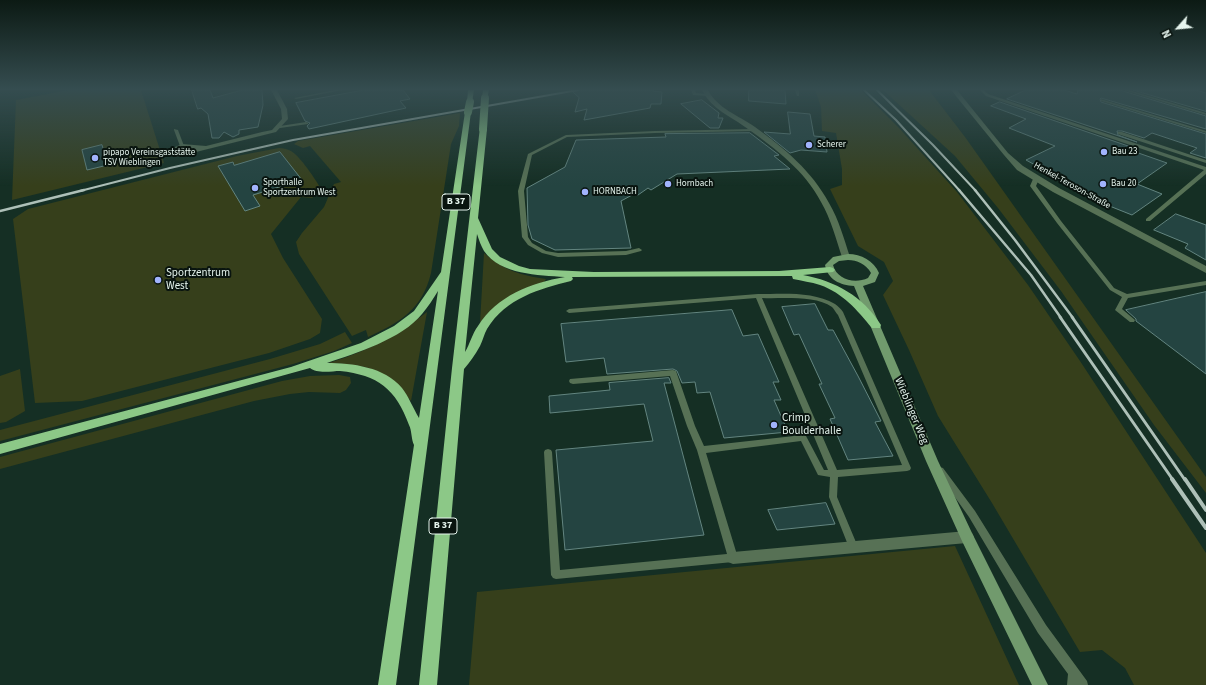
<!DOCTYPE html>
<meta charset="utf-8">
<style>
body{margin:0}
#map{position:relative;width:1206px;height:685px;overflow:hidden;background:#152f24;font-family:"Source Sans 3",sans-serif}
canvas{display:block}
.north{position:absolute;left:1158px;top:8px;width:40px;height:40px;-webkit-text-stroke:3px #09140f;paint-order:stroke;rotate:243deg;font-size:11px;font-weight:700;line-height:16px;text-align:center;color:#e5f4ed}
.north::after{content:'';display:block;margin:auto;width:14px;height:18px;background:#e5f4ed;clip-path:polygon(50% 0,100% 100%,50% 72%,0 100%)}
</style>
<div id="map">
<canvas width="1206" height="685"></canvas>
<div class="north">N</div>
</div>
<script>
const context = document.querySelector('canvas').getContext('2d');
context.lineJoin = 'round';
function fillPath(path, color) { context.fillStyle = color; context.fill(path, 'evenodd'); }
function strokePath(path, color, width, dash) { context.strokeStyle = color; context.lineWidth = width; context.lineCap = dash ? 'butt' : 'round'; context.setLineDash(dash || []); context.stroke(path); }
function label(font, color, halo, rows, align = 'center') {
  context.font = font + ' "Source Sans 3",sans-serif'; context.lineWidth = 4; context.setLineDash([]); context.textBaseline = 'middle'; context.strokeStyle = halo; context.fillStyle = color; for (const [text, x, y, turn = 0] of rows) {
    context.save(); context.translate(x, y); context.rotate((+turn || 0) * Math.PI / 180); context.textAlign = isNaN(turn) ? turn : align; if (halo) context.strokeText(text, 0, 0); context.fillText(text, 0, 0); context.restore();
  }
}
fillPath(new Path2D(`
 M 68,90 L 141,90 L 164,163 L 12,200 L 16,100 Z
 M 815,90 L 861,90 L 899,128 L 957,192 L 1028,285 L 1080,361 L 1206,553 L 1206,685 L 1134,685 L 1125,668 L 1102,650 L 1080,652 L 992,503 L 938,416 L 909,350 L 883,295 L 893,281 L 884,262 L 858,246 L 830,189 L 842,185 L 842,169 L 836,133 L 822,131 L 821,107 Z
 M 883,90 L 929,90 L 965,137 L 1206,477 L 1206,493 L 1154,425 L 1061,291 L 998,208 L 955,156 Z
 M 460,113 L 459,126 L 451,144 L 431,273 C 422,310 400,322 368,337 L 366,330 L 352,336 L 299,254 L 296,242 L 302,233 L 324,207 L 334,184 L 341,182 L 310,146 L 303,148 L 294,144 L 298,141 Z
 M 279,148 C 283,148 287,149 291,151 C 300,156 316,180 321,189 L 312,198 L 301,197 L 271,234 L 283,258 L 322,319 L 320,333 L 310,339 L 269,353 L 82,401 L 35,403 L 13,219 L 28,209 L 237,156 Z
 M 484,253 C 505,271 520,275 546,279 L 544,282 C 517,292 498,300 480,323 Z
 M 427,312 L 411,401 C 386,368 368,365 329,363 C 369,350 393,338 427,312 Z
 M 345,332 L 352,343 L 334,351 L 293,364 L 0,441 L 0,430 L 270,359 L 320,344 Z
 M 20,369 L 25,411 L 6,422 L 0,423 L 0,376 Z
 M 339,375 L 350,377 L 351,383 L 346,390 L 340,393 L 309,392 L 290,394 L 254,401 L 0,469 L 0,457 L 282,381 L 310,376 Z
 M 955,546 L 1019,685 L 469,685 L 477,592 Z`), '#363f1b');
const building = new Path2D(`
 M 192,90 L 210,90 L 213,98 L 242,90 L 262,90 L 263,105 L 258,127 L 239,130 L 239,134 L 233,137 L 224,132 L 219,138 L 212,138 L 208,114 L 201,108 L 198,109 Z
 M 364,90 L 403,90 L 410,99 L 400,101 L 406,108 L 309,129 L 307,126 L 310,123 L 305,121 L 296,103 Z
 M 571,90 L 653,90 L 653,91 L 662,92 L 661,104 L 651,104 L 650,108 L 584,120 L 587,109 L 575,112 L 579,98 Z
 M 749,90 L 785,90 L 786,104 L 749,101 Z
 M 1026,90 L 1064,90 L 1077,94 L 1078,90 L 1122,90 L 1123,91 L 1206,116 L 1206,129 L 1101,98 L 1100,99 L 1101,102 L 1206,134 L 1206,158 L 1190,153 L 1197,148 L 1152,133 L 1144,138 L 1122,131 L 1117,131 L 1118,135 L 1137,142 L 1007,99 Z
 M 1133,90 L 1196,90 L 1206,93 L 1206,111 Z
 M 702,100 L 719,113 L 718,118 L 723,118 L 719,128 L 710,128 L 681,104 Z
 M 1000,102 L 1131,147 L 1127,149 L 1167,163 L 1137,184 L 1162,194 L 1132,215 L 1112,207 L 1026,160 L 1055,146 L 1009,128 L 1026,119 L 991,106 Z
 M 788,112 L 810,114 L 814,136 L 825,137 L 827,152 L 801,150 L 790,153 L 764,132 L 790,134 Z
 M 750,133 L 779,155 L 774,156 L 790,169 L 677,174 L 651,190 L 648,188 L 638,195 L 634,194 L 621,201 L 631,248 L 555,250 L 532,239 L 528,225 L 527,188 L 565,167 L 576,140 L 666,137 L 665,134 Z
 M 102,145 L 108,165 L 87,170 L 82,150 Z
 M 280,152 L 302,180 L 253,195 L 260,206 L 245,211 L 218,166 L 233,162 L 234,165 Z
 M 1176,214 L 1206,225 L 1206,260 L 1185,248 L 1188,244 L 1154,230 Z
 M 1206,292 L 1206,374 L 1136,321 L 1136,319 L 1126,310 Z
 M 815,304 L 828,330 L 833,330 L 858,376 L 881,421 L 875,422 L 893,456 L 848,460 L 830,419 L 835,418 L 819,384 L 822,384 L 799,334 L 794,335 L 782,307 Z
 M 732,310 L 743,336 L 758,334 L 779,382 L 773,382 L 781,400 L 774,400 L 788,432 L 724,438 L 710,392 L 697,393 L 695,382 L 682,383 L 677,371 L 673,369 L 607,374 L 604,358 L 566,362 L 561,324 Z
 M 669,378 L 671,383 L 664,383 L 704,535 L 565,550 L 556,450 L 653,441 L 644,404 L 550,413 L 549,396 L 610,390 L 609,383 Z
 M 826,503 L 835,524 L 777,530 L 768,510 Z`);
fillPath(building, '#244441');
strokePath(building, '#638580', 1);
fillPath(new Path2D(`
 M 335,90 L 343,90 L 296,99 L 294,98 Z
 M 691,90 L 695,90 L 696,93 L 707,94 L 709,95 L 707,96 L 693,95 Z
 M 795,90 L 799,90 L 799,96 L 797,96 Z
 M 980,90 L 984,90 L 988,94 L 1206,167 L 1206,174 L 1150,221 L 1146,221 L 1146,219 L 1204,170 L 986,96 Z
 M 1123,90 L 1129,90 L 1206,113 L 1206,115 Z
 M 1101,99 L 1206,131 L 1206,133 L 1101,101 Z
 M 306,122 L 308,123 L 308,124 L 280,128 L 278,127 L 280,126 Z
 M 174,129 L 178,130 L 184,146 L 184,147 L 180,146 L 174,130 Z
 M 755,129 L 757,129 L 757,131 L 655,133 L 567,137 L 532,155 L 524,191 L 528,237 L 532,243 L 546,251 L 558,253 L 626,251 L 639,248 L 642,250 L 641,251 L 626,255 L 558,257 L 542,253 L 528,245 L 522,237 L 518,191 L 528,154 L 566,135 L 655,131 Z
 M 1118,132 L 1122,132 L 1206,160 L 1206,163 L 1118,134 Z
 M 1036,177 L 1039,179 L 1036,186 L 1061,221 L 1114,288 L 1127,294 L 1206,281 L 1206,285 L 1128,298 L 1122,309 L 1135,320 L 1134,322 L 1130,322 L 1115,310 L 1122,297 L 1110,290 L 1057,223 L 1030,186 L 1033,179 Z
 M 758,294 C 783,294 813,291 835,304 C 838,306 841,309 843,312 L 911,468 L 910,470 L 907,471 L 838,477 L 837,497 L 858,547 L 856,550 L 853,551 L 850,550 L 829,497 L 830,477 L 818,475 L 801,441 L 706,453 L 738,558 L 736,561 L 733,562 L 556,579 L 553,578 L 551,575 L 544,452 L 545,450 L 548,449 L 551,450 L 552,452 L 560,570 L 727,554 L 697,450 L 687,426 L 670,376 L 573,384 L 570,383 L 569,381 L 570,379 L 673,370 L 676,371 L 695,426 L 704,446 L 803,435 L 806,436 L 824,470 L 828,470 L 756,298 L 569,313 L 566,311 L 569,309 ZM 762,298 C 782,299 815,295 832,307 C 834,309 836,313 838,315 L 902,465 L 837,470 Z
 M 940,467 L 943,468 L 975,511 L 1046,625 L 1087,681 L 1088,685 L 1067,685 L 1068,674 L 1038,633 L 969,517 L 937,472 L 936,470 L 937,468 Z`), '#577155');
fillPath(new Path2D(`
 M 271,90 L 277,90 L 287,109 L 288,119 L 276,132 L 176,157 L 166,153 L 168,150 L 182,144 L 206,146 L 262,132 L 272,130 L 282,119 L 281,109 ZM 183,148 L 193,149 L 176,153 L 173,152 Z
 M 702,90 L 708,90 C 718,109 738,115 755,127 C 784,148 812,171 829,203 C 839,220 844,239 850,257 L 849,259 L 846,260 L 842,257 C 836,239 831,219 821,202 C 805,171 776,149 748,129 C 731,116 712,110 702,90 Z
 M 967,531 L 972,533 L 974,537 L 972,541 L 967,543 L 733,564 L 728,562 L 726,558 L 728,554 L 733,552 Z`), '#577155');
fillPath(new Path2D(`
 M 951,90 L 957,90 L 1008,153 L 1023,166 L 1059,188 L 1206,266 L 1206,273 L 1053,192 L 1017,170 L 1004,155 Z`), '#577155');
fillPath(new Path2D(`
 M 848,254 C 861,254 874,261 879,273 L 875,282 L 863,286 L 938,461 L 972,533 L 1048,685 L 1032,685 L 962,541 L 926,461 L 854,286 C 840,285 828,280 825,265 L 833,257 ZM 848,260 C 857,260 866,264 871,273 L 868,278 C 855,284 837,280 833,265 L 839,261 Z`), '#719a6d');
fillPath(new Path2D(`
 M 468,90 L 474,90 L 472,103 L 467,102 Z
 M 483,90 L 489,90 L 487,99 L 482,98 Z
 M 468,110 L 471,112 L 396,685 L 378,685 L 414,445 C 411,439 412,431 409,425 C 396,389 378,375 340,371 C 332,371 317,374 310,368 L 0,454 L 0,444 L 291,367 L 361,343 L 394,326 L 414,311 L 441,272 L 465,112 ZM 438,291 L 419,418 C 413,408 409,397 402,388 C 385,367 352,363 327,363 C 356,353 402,339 422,314 C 428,307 433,299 438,291 Z
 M 480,127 L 483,127 L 487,129 L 478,218 L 492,249 L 500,257 L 519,266 L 530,269 L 594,272 L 779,271 L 830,267 L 833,268 L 835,270 L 833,272 L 803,275 C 835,281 863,296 881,325 L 880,328 L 872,328 C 857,310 843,293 820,285 C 811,282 802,281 793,279 L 792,276 L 572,277 L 573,279 L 571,281 C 539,289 506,298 487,329 C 484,334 483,340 480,346 C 475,355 470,362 464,369 L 437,685 L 419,685 L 452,368 ZM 477,234 C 479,240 481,246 484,251 C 501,275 538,275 565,277 C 530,283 497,296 478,326 C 472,334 470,344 465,352 Z`), '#8cc887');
strokePath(new Path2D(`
 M 864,90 L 896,120 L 960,191
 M 877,90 L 933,145 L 976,191
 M 80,191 L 170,168 L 293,140 L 578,90`), '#aec0b8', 2);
strokePath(new Path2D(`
 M 959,190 L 1031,275 L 1061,318
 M 975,190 L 1015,240 L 1073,318
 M 0,211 L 84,190`), '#aec0b8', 2.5);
strokePath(new Path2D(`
 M 1060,317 L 1173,480
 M 1072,317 L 1185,480`), '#aec0b8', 3);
strokePath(new Path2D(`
 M 1172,479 L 1206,528
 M 1185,479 L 1206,510`), '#aec0b8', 4);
strokePath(new Path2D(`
 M 468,112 L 470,102
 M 483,129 L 485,98`), '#8cc887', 8);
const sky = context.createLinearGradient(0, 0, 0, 186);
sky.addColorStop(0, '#0c1a14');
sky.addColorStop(0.48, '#354d50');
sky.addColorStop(1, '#354d5000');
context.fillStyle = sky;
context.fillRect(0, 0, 1206, 186);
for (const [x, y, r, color] of [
 [809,145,4,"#a1b3fd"],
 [1104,152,4,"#a1b3fd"],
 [95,158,4,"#a1b3fd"],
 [668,184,4,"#a1b3fd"],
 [1103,184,4,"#a1b3fd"],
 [255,188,4,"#a1b3fd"],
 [585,192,4,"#a1b3fd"],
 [158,280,4,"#a1b3fd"],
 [774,425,4,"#a1b3fd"]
]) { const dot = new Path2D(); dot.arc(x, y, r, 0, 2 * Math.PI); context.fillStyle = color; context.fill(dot); strokePath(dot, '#09140f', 1.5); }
label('9px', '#e5f4ed', '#09140f', [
 ["Scherer",817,145],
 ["Bau 23",1112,152],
 ["pipapo Vereinsgaststätte",103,153],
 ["TSV Wieblingen",103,163],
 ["Sporthalle",263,183],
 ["Sportzentrum West",263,193],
 ["Hornbach",676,184],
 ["Bau 20",1111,184],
 ["HORNBACH",593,192]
], 'left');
label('9px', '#e5f4ed', '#09140f', [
 ["Henkel-Teroson-Straße",1072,186,29]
]);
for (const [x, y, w] of [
 [456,202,28],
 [443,526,28]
]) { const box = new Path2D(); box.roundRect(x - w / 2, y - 8, w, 16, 3); context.fillStyle = '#09140f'; context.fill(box); strokePath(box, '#e5f4ed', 1); }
label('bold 10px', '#e5f4ed', null, [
 ["B 37",456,202],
 ["B 37",443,526]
]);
label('11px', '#e5f4ed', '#09140f', [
 ["Sportzentrum",166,274],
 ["West",166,287],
 ["Crimp",782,419],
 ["Boulderhalle",782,432]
], 'left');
label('11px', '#e5f4ed', '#09140f', [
 ["Wieblinger Weg",911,411,67]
]);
</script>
